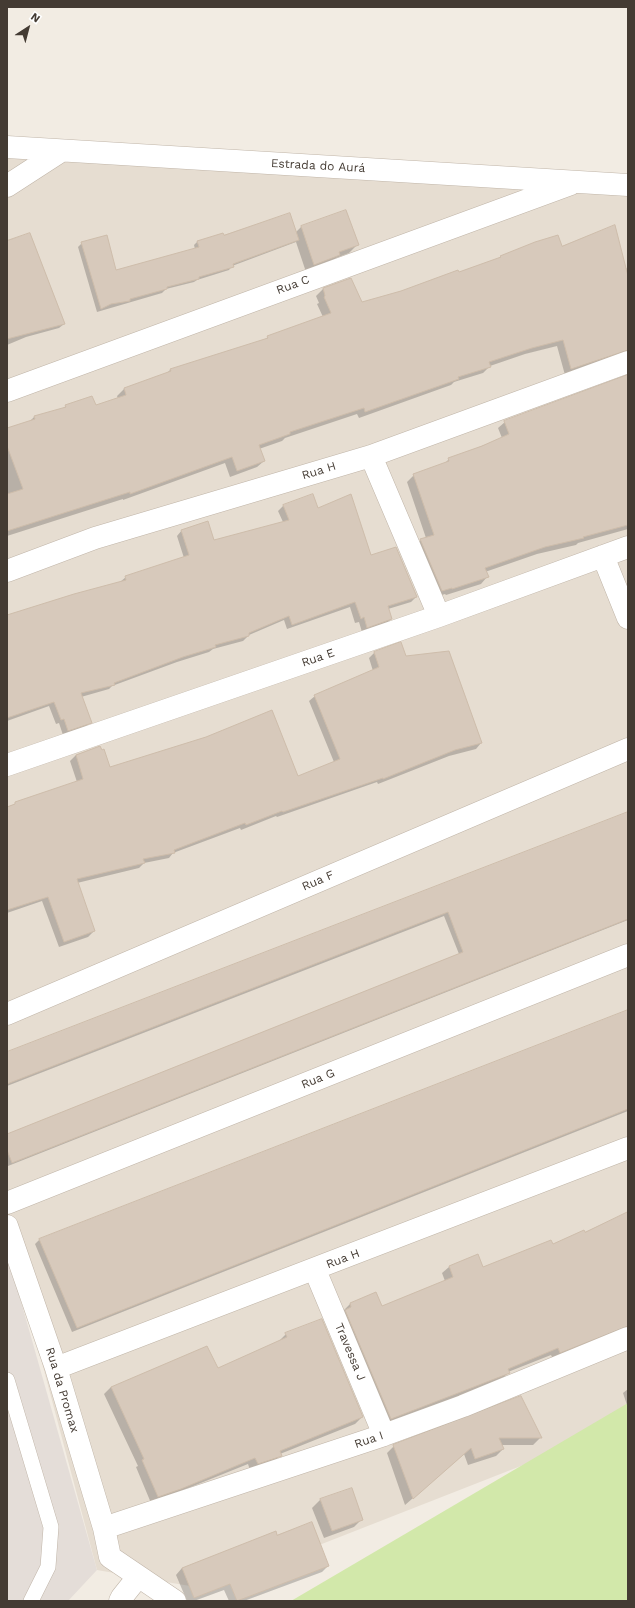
<!DOCTYPE html>
<meta charset="utf-8">
<style>
body{margin:0}
#map{position:relative;width:635px;height:1608px;overflow:hidden;background:#f2ece3;font-family:"Work Sans",sans-serif}
canvas{display:block}
.frame{position:absolute;inset:0;border:8px solid #443b33;pointer-events:none}
.north{position:absolute;left:8px;top:8px;width:40px;height:40px;-webkit-text-stroke:3px #fff;paint-order:stroke;rotate:36deg;font-size:11px;font-weight:700;line-height:16px;text-align:center;color:#443b33}
.north::after{content:'';display:block;margin:auto;width:14px;height:18px;background:#443b33;clip-path:polygon(50% 0,100% 100%,50% 72%,0 100%)}
</style>
<div id="map">
<canvas width="635" height="1608"></canvas>
<div class="frame"></div>
<div class="north">N</div>
</div>
<script>
const context = document.querySelector('canvas').getContext('2d');
context.lineJoin = 'round';
function fillPath(path, color) { context.fillStyle = color; context.fill(path, 'evenodd'); }
function strokePath(path, color, width, dash) { context.strokeStyle = color; context.lineWidth = width; context.lineCap = dash ? 'butt' : 'round'; context.setLineDash(dash || []); context.stroke(path); }
function label(font, color, halo, rows, align = 'center') {
  context.font = font + ' "Work Sans",sans-serif'; context.lineWidth = 3; context.setLineDash([]); context.textBaseline = 'middle'; context.strokeStyle = halo; context.fillStyle = color; for (const [text, x, y, turn = 0] of rows) {
    context.save(); context.translate(x, y); context.rotate((+turn || 0) * Math.PI / 180); context.textAlign = isNaN(turn) ? turn : align; if (halo) context.strokeText(text, 0, 0); context.fillText(text, 0, 0); context.restore();
  }
}
fillPath(new Path2D(`
 M 7,148 L 628,195 L 628,1424 L 207,1589 L 97,1570 L 7,1231 Z`), '#e6ddd1');
fillPath(new Path2D(`
 M 7,1252 L 97,1570 L 68,1601 L 7,1601 Z`), '#e4ddd8');
fillPath(new Path2D(`
 M 628,1403 L 628,1601 L 291,1601 Z`), '#d2e8aa');
fillPath(new Path2D(`
 M 346,211 L 357,245 L 349,253 L 336,258 L 331,263 L 306,272 L 296,242 L 232,266 L 229,270 L 197,280 L 194,282 L 166,289 L 162,293 L 97,312 L 78,247 L 82,243 L 115,271 L 195,249 L 194,245 L 198,241 L 223,236 L 296,232 L 301,227 Z
 M 29,234 L 64,324 L 59,328 L 26,337 L 7,345 L 7,241 Z
 M 561,247 L 628,269 L 628,358 L 565,375 L 557,346 L 525,354 L 490,366 L 483,373 L 454,382 L 451,385 L 359,418 L 357,414 L 285,438 L 282,441 L 259,449 L 264,461 L 257,467 L 230,477 L 225,463 L 123,500 L 123,499 L 7,536 L 7,428 L 29,422 L 34,417 L 62,409 L 66,406 L 96,406 L 118,399 L 117,396 L 124,389 L 166,374 L 170,370 L 264,340 L 268,337 L 323,317 L 317,304 L 319,303 L 316,296 L 323,289 L 350,279 L 361,303 L 402,292 L 498,259 L 501,257 Z
 M 628,376 L 628,529 L 578,543 L 576,545 L 537,554 L 485,572 L 487,577 L 481,584 L 446,595 L 445,594 L 435,597 L 414,547 L 421,540 L 426,538 L 407,482 L 414,475 L 444,464 L 449,459 L 502,438 L 498,428 L 505,422 Z
 M 283,506 L 317,509 L 416,597 L 411,602 L 388,609 L 391,619 L 386,624 L 362,632 L 359,622 L 355,623 L 350,607 L 287,629 L 284,620 L 249,635 L 243,641 L 213,649 L 209,652 L 177,662 L 112,686 L 109,689 L 81,697 L 91,722 L 85,727 L 63,735 L 59,723 L 56,724 L 49,706 L 7,721 L 7,616 L 120,582 L 126,577 L 184,558 L 177,536 L 182,530 L 214,542 L 283,522 L 278,511 Z
 M 375,652 L 406,658 L 449,652 L 481,743 L 476,749 L 449,756 L 378,784 L 377,782 L 277,817 L 276,816 L 241,830 L 240,828 L 173,853 L 169,858 L 144,863 L 139,868 L 77,883 L 94,931 L 88,937 L 59,947 L 42,901 L 7,913 L 7,807 L 77,782 L 70,761 L 76,755 L 100,747 L 109,769 L 298,777 L 334,762 L 309,701 L 315,696 L 373,671 L 369,658 Z
 M 628,813 L 628,920 L 8,1166 L 7,1135 L 459,954 L 444,916 L 7,1086 L 7,1054 Z
 M 628,1011 L 628,1111 L 72,1332 L 35,1244 L 40,1239 Z
 M 628,1214 L 628,1330 L 553,1359 L 551,1355 L 508,1372 L 502,1380 L 384,1425 L 343,1311 L 350,1304 L 376,1294 L 381,1307 L 445,1281 L 442,1273 L 449,1267 L 477,1255 L 483,1269 L 584,1234 Z
 M 286,1334 L 362,1417 L 355,1424 L 280,1454 L 274,1463 L 250,1470 L 248,1464 L 151,1503 L 136,1467 L 138,1466 L 104,1394 L 111,1387 L 218,1370 L 279,1341 Z
 M 628,1389 L 628,1408 L 623,1393 Z
 M 520,1397 L 540,1438 L 533,1445 L 501,1445 L 503,1449 L 496,1456 L 468,1465 L 464,1454 L 405,1505 L 387,1453 L 394,1446 Z
 M 351,1489 L 362,1519 L 354,1527 L 324,1538 L 312,1508 L 320,1500 Z
 M 328,1566 L 322,1572 L 244,1601 L 229,1601 L 224,1590 L 194,1601 L 187,1601 L 176,1575 L 182,1568 Z`), '#0003');
const building = new Path2D(`
 M 346,210 L 359,245 L 339,252 L 340,255 L 314,265 L 301,226 Z
 M 290,213 L 299,240 L 233,264 L 234,267 L 199,277 L 199,279 L 167,287 L 167,289 L 130,299 L 130,301 L 111,304 L 101,309 L 81,242 L 107,235 L 116,270 L 199,247 L 197,241 L 223,233 L 224,235 Z
 M 615,225 L 628,276 L 628,350 L 571,369 L 563,340 L 532,348 L 489,362 L 491,367 L 458,377 L 459,379 L 365,412 L 364,408 L 290,432 L 290,434 L 259,445 L 265,461 L 237,471 L 232,457 L 130,494 L 130,492 L 7,531 L 7,494 L 23,489 L 7,446 L 7,428 L 35,419 L 34,416 L 66,407 L 65,405 L 92,396 L 96,405 L 126,395 L 124,388 L 171,371 L 170,369 L 268,338 L 267,336 L 331,313 L 324,297 L 325,296 L 323,288 L 351,278 L 362,302 L 401,291 L 458,270 L 459,272 L 501,257 L 500,256 L 535,242 L 558,235 L 562,246 Z
 M 30,233 L 65,324 L 7,339 L 7,241 Z
 M 628,375 L 628,525 L 583,537 L 584,538 L 545,547 L 485,568 L 489,577 L 452,589 L 452,588 L 442,591 L 420,539 L 434,535 L 413,474 L 449,461 L 448,458 L 482,446 L 509,434 L 504,421 Z
 M 313,494 L 318,508 L 351,494 L 371,555 L 396,547 L 417,597 L 388,606 L 392,619 L 367,628 L 364,617 L 361,619 L 355,602 L 292,625 L 289,616 L 249,633 L 249,636 L 215,645 L 216,647 L 183,657 L 114,683 L 115,685 L 81,693 L 92,723 L 68,731 L 64,719 L 61,720 L 54,702 L 7,718 L 7,615 L 74,594 L 126,580 L 125,576 L 189,555 L 181,530 L 208,521 L 214,540 L 289,520 L 283,505 Z
 M 401,642 L 406,656 L 449,651 L 482,743 L 455,750 L 383,779 L 383,778 L 283,812 L 282,811 L 246,825 L 245,823 L 174,850 L 175,853 L 143,859 L 145,863 L 77,879 L 95,931 L 64,942 L 48,897 L 7,910 L 7,807 L 15,804 L 15,802 L 83,779 L 76,755 L 100,746 L 102,750 L 104,749 L 110,767 L 206,737 L 272,710 L 298,776 L 340,759 L 314,695 L 379,667 L 374,652 Z
 M 628,812 L 628,919 L 12,1163 L 7,1150 L 7,1134 L 463,952 L 448,912 L 7,1084 L 7,1052 Z
 M 628,1010 L 628,1109 L 77,1328 L 39,1239 Z
 M 628,1212 L 628,1326 L 560,1353 L 558,1348 L 508,1369 L 510,1373 L 391,1419 L 345,1310 L 351,1307 L 350,1303 L 376,1292 L 382,1306 L 453,1277 L 449,1266 L 478,1254 L 483,1267 L 551,1240 L 553,1244 L 584,1230 L 585,1232 Z
 M 322,1319 L 363,1417 L 280,1451 L 282,1456 L 258,1464 L 255,1458 L 181,1489 L 158,1497 L 142,1460 L 144,1459 L 111,1387 L 207,1346 L 218,1368 L 287,1337 L 285,1333 Z
 M 521,1396 L 542,1438 L 499,1438 L 504,1449 L 475,1459 L 471,1448 L 413,1499 L 393,1445 Z
 M 352,1488 L 363,1520 L 332,1531 L 320,1499 Z
 M 312,1522 L 329,1566 L 237,1601 L 230,1584 L 194,1598 L 182,1568 L 276,1531 L 277,1535 Z`);
fillPath(building, '#d7c9bb');
strokePath(building, '#cebdab', 1);
const service = new Path2D(`
 M 7,1380 L 51,1527 L 48,1567 L 31,1601`);
const minor = new Path2D(`
 M 7,147 L 628,185
 M 7,186 L 61,151
 M 7,391 L 571,184
 M 371,456 L 439,616
 M 603,556 L 628,618
 M 7,571 L 95,538 L 371,456 L 628,362
 M 7,765 L 439,616 L 628,547
 M 7,1014 L 628,749
 M 7,1203 L 628,955
 M 7,1226 L 56,1368 L 104,1528 L 110,1557 L 175,1601
 M 315,1270 L 384,1435
 M 56,1368 L 628,1148
 M 104,1528 L 384,1435 L 463,1406 L 628,1338
 M 120,1601 L 122,1597 L 138,1577`);
strokePath(service, '#c0b5a8', 16);
strokePath(minor, '#c0b5a8', 23);
strokePath(service, '#fff', 15);
strokePath(minor, '#fff', 22);
label('12px', '#443b33', '#fff', [
 ["Estrada do Aurá",318,166,3],
 ["Rua C",293,285,-20],
 ["Rua H",319,471,-17],
 ["Rua E",318,658,-19],
 ["Rua F",318,881,-23],
 ["Rua G",318,1079,-22],
 ["Rua H",343,1259,-21],
 ["Travessa J",350,1352,67],
 ["Rua da Promax",62,1390,73],
 ["Rua I",369,1440,-19]
]);
</script>
